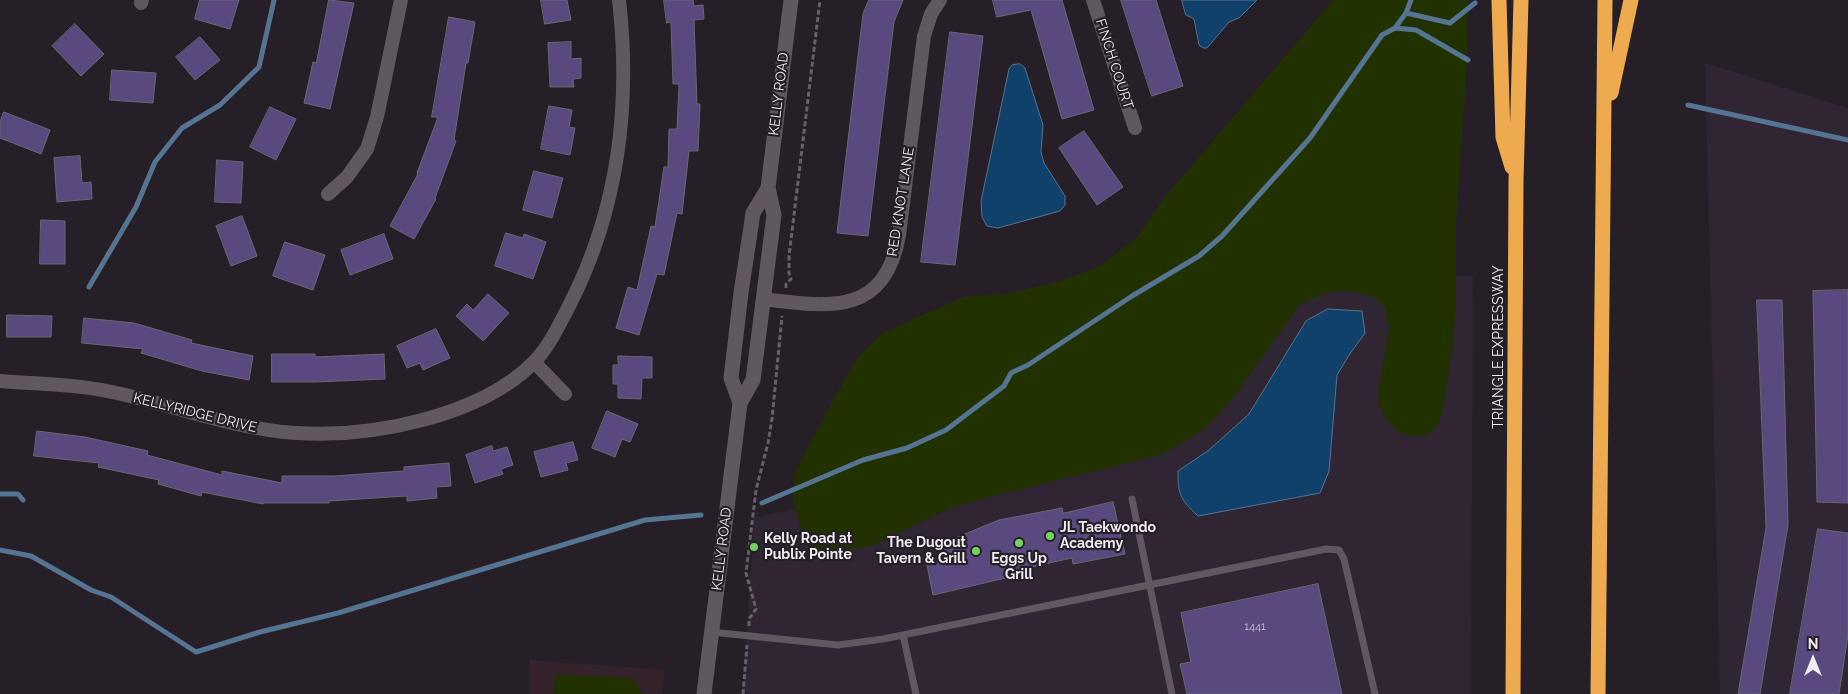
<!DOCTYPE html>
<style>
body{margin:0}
#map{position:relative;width:1848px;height:694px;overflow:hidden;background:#261f27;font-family:Raleway,sans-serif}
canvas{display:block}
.north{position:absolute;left:1788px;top:634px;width:50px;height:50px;-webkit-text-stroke:4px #261f27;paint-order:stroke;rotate:0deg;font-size:14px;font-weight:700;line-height:20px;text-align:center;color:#f1ecf1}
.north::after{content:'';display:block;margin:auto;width:18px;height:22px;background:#f1ecf1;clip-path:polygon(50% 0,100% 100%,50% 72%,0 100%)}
</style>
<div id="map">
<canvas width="1848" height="694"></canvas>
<div class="north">N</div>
</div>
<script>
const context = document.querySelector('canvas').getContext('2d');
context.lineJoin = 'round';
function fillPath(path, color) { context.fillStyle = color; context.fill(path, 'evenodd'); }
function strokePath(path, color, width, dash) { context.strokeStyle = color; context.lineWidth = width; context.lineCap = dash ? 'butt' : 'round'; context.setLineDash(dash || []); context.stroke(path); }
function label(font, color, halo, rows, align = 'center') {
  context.font = font + ' Raleway,sans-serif'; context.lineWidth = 4.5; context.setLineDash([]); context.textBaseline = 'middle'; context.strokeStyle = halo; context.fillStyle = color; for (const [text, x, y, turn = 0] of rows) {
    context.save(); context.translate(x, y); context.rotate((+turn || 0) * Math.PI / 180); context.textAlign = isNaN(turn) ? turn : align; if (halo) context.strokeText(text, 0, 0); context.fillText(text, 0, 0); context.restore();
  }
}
fillPath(new Path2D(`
 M 1705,63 L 1848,108 L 1848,694 L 1720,694 Z
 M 1377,274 L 1473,276 L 1471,694 L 743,694 L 754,517 L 796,509 L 1290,297 Z`), '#2f2533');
fillPath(new Path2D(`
 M 529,660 L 665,670 L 662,694 L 529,694 Z`), '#35232b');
fillPath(new Path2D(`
 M 1333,0 L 1468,0 L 1466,80 L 1456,220 L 1456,300 L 1453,346 L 1442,413 L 1437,426 L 1426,435 L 1413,437 L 1399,432 L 1385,420 L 1378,403 L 1379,384 L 1389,331 L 1386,309 L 1373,296 L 1345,290 L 1325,293 L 1299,305 L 1237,393 L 1208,426 L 1183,443 L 1157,456 L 1013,491 L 953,507 L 871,546 L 822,554 L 812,551 L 801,529 L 793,500 L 793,480 L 801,459 L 856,359 L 883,333 L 963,297 L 1010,293 L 1053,283 L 1097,268 L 1138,237 L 1161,202 Z
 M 556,674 L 631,678 L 643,694 L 554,694 Z`), '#213200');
const water = new Path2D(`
 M 1182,0 L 1257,0 L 1239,18 L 1229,22 L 1207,48 L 1203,48 L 1199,45 L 1194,19 L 1186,15 Z
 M 1020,64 L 1025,68 L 1043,125 L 1041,152 L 1044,163 L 1065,196 L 1065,205 L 1060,211 L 998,228 L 987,226 L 982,217 L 981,201 L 1009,69 L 1012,65 Z
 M 1328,309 L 1362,311 L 1365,333 L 1349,355 L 1337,375 L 1329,471 L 1320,493 L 1198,516 C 1180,499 1178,495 1178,471 L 1209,450 L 1249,414 L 1306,321 Z`);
fillPath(water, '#10416a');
strokePath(water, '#547492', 1);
strokePath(new Path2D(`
 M 1406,13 L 1411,0
 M 1395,28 L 1416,30 L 1468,60
 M 1688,105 L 1848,140
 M 89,287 L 136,207 L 155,162 L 182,128 L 220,105 L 259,67 L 274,0
 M 0,494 L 18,494 L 23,500
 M 762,503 L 863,460 L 907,448 L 946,430 L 1004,386 L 1011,373 L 1028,365 L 1132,296 L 1199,256 L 1222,236 L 1310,138 L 1382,35 L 1395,28 L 1406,13 L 1450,23 L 1475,3
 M 0,550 L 31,556 L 91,590 L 111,597 L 196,652 L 260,632 L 338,613 L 645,520 L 701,515`), '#547492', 5);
const building = new Path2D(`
 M 200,0 L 239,0 L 230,29 L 195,19 Z
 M 329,0 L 354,3 L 330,109 L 304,103 L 313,62 L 316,63 Z
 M 541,0 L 567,0 L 571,20 L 545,24 Z
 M 664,0 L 693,0 L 694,6 L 703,5 L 704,19 L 694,20 L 697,104 L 700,104 L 698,151 L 689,151 L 682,214 L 677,213 L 664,275 L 657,274 L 639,335 L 616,328 L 628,287 L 637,290 L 651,226 L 655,227 L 664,167 L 668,167 L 669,129 L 677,129 L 679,84 L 673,84 L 671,22 L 667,23 Z
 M 869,0 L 903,0 L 894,22 L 868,236 L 837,233 L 863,14 Z
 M 993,0 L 1062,0 L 1094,110 L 1062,119 L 1031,10 L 997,17 Z
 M 1121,0 L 1156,0 L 1183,86 L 1152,96 Z
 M 449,17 L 475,22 L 468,63 L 466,63 L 454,140 L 456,141 L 435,198 L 436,199 L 414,239 L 390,226 L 418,174 L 417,173 L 438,117 L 432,117 Z
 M 75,24 L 104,54 L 81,76 L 52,46 Z
 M 950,32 L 983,36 L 955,265 L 921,262 Z
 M 200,37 L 220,60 L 195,80 L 176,57 Z
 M 571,42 L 571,59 L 581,58 L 581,78 L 573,79 L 574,87 L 550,87 L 548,43 Z
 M 112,70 L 156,73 L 153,103 L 110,100 Z
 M 549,106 L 572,110 L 569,127 L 575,128 L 570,155 L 541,149 Z
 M 270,107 L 296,119 L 276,160 L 250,147 Z
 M 4,112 L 50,130 L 41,154 L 0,138 L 0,122 Z
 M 1084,131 L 1123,187 L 1097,205 L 1059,148 Z
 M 80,156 L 82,183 L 91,182 L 92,199 L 57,202 L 54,158 Z
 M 217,160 L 243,162 L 241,203 L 215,202 Z
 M 534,171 L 563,178 L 552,218 L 523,210 Z
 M 242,216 L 257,256 L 231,266 L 216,226 Z
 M 41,220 L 65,221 L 65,264 L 40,264 Z
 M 506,233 L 523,238 L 524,234 L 546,242 L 533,279 L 495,266 Z
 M 384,234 L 393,259 L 350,275 L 341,250 Z
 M 285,242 L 325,255 L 313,290 L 273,276 Z
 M 1848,290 L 1848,503 L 1817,502 L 1813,291 Z
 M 488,294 L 509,313 L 483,341 L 456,316 L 467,304 L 473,310 Z
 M 1757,300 L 1782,300 L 1788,525 L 1760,694 L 1738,694 L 1766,528 Z
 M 7,315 L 52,316 L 51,337 L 7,337 Z
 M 84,318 L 134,323 L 192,340 L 191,343 L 253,356 L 249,380 L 202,371 L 141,353 L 143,349 L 82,343 Z
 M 436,329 L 450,358 L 423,370 L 420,363 L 407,368 L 397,346 Z
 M 272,354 L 315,354 L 315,357 L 384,354 L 385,379 L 315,382 L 272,382 Z
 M 618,356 L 652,357 L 652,378 L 642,378 L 641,399 L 618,398 L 618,384 L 613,384 L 613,365 L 618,365 Z
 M 607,411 L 638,424 L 630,442 L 622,439 L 615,457 L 592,448 Z
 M 37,431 L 85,437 L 148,451 L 147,455 L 222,475 L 222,471 L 282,483 L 282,476 L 334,476 L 404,471 L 404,467 L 449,463 L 451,486 L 436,487 L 437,498 L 407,501 L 407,496 L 329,501 L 329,503 L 263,503 L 263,504 L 202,492 L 201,496 L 158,484 L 159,480 L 98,467 L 99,463 L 34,456 Z
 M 573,442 L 578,460 L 566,463 L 568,470 L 541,477 L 534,452 Z
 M 492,446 L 493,451 L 507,447 L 513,465 L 501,469 L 503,474 L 475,483 L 466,455 Z
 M 1113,502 L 1125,554 L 1073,564 L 1072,558 L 1013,571 L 1014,576 L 933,595 L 927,565 L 945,560 L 943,543 L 999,520 L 1062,508 L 1063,513 Z
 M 1818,529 L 1848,533 L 1848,635 L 1839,694 L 1790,694 Z
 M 1318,584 L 1342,694 L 1187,694 L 1180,664 L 1191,662 L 1181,613 Z`);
fillPath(building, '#59497e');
strokePath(building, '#6a6773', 1);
strokePath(new Path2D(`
 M 786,288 L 786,284 L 791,279 L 789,273 L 789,256 L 820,0
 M 749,626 L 749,619 L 756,609 L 746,573 L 756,490 L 768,443 L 772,419 L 782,316
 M 743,694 L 747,645`), '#676067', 3, [5, 2.5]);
strokePath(new Path2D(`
 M 1132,499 L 1172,694
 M 711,632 L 838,645 L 883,639 L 1326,549 L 1339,550 L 1344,559 L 1375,694
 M 903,635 L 916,694`), '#605760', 7);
strokePath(new Path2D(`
 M 1093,0 L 1135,128
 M 141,3 L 142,0
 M 328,194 L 347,177 L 367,149 L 377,117 L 401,0
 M 763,299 C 828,307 885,317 899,235 L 924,36 L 931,14 L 940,0
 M 534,362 L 565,394
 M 0,381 C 38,384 75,384 112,392 C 174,405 233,429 296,433 C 370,438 480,417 534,362 C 549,347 559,325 569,306 C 618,211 631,105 619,0`), '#605760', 14);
strokePath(new Path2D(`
 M 740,403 L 731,378 L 741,293 L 753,213 L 768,188
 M 704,694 L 740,403 L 753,380 L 774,215 L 768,188 L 791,0`), '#605760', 15);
strokePath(new Path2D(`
 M 1499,0 L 1503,137 L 1512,167
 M 1611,93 L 1631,0
 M 1513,694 L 1516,181 L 1521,0
 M 1598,694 L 1605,0`), '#edaa4e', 15);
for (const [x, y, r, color] of [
 [1050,536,5,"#71d35e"],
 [1019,543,5,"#71d35e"],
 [754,547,5,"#71d35e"],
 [976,551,5,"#71d35e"]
]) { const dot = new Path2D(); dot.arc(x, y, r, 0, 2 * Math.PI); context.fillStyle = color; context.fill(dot); strokePath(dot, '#261f27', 2); }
label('11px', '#cbc3d4', null, [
 ["1441",1255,627]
]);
label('14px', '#f1ecf1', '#261f27', [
 ["FINCH COURT",1114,64,72],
 ["KELLY ROAD",779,94,-83],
 ["RED KNOT LANE",901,202,-81],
 ["TRIANGLE EXPRESSWAY",1499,347,-90],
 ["KELLYRIDGE DRIVE",195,413,14],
 ["KELLY ROAD",722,549,-83]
]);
label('bold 14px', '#f1ecf1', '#261f27', [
 ["JL Taekwondo",1060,528],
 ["Academy",1060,544],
 ["Kelly Road at",764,539],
 ["Publix Pointe",764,555],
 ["The Dugout",966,543,"right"],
 ["Tavern & Grill",966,559,"right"],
 ["Eggs Up",1019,559,"center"],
 ["Grill",1019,575,"center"]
], 'left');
</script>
